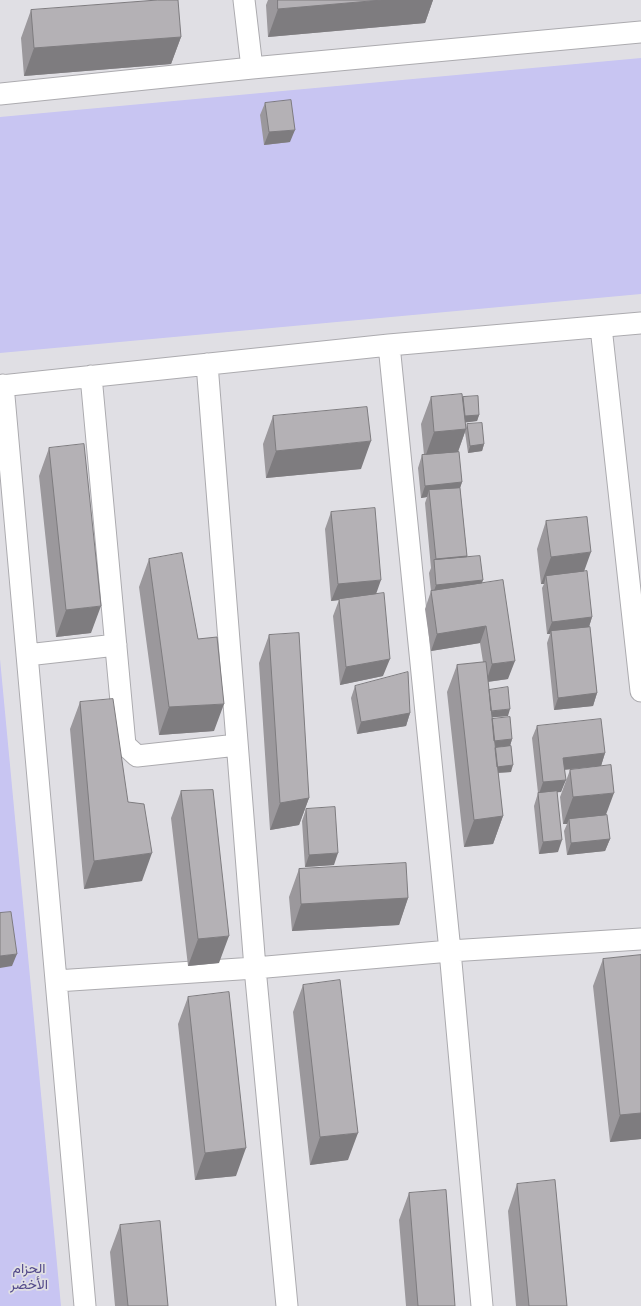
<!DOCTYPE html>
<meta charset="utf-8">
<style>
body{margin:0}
canvas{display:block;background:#e0dfe4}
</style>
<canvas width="641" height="1306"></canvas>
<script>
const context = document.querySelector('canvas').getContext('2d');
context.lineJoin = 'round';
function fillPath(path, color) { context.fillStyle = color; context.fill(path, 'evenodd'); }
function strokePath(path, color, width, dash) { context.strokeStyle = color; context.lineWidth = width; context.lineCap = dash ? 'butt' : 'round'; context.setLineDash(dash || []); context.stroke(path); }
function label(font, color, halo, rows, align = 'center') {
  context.font = font + ' "Space Grotesk",Vazirmatn,sans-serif'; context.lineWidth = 3.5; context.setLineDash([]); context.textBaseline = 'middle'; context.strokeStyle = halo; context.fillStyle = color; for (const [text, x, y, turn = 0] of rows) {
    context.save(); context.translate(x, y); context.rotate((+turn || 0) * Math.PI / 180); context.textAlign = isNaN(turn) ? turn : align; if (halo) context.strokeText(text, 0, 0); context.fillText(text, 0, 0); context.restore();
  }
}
fillPath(new Path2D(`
 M 641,58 L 641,294 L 0,353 L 0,117 Z
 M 0,659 L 61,1306 L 0,1306 Z`), '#c8c5f2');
const street = new Path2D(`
 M 244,0 L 252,68
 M 0,94 L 252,68 L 641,32
 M 601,327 L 641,691
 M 389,345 L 450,951 L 482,1306
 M 207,364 L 255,968 L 287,1306
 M 91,376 L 125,745 L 137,756 L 237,745
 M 3,385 L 85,1306
 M 0,386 L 389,345 L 641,323
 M 27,655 L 116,645
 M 56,981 L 255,968 L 450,951 L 641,939`);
strokePath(street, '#acabaf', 23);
strokePath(street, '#fff', 21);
fillPath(new Path2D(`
 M 268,0 L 433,0 L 425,23 L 268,37 L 266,5 Z
 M 31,10 L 181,37 L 171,64 L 24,76 L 21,38 Z
 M 265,103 L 290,142 L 264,145 L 260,115 Z
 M 431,397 L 463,397 L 479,415 L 477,421 L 465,422 L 466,428 L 467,424 L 484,444 L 482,451 L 468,453 L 465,432 L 458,452 L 462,482 L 460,488 L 467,556 L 467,557 L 482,583 L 508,679 L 488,682 L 489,690 L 508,716 L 492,717 L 492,719 L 512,739 L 510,746 L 495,747 L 511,772 L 498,773 L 503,816 L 493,844 L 464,847 L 447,692 L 457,665 L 483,662 L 480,643 L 431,651 L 425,609 L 431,591 L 429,573 L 431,568 L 425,503 L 427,497 L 421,498 L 418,468 L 422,455 L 424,455 L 421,424 Z
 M 273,416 L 361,469 L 266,478 L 263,444 Z
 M 49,448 L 91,633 L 56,637 L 39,476 Z
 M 331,512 L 376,594 L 383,676 L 340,685 L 333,616 L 339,600 L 331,601 L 325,529 Z
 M 546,521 L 584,572 L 592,617 L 589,627 L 597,693 L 593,706 L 554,710 L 547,643 L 550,634 L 547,634 L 542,588 L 544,584 L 541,584 L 537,549 Z
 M 149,559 L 214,731 L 159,735 L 139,587 Z
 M 269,635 L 309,798 L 299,825 L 270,830 L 259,663 Z
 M 355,686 L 410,713 L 406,726 L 357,734 L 351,698 Z
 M 80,702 L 128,802 L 142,881 L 84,889 L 70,729 Z
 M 537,726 L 605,753 L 601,766 L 565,770 L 561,792 L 557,792 L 558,852 L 539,854 L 534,806 L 538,793 L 532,738 Z
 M 570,770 L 605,815 L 610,839 L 605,851 L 567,855 L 564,831 L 567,824 L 563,824 L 560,797 Z
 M 181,791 L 219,963 L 188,966 L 171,818 Z
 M 306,809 L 334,865 L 305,867 L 302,821 Z
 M 299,869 L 408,898 L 399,925 L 292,931 L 289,897 Z
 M 641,955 L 641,1139 L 610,1142 L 593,986 L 603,959 Z
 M 303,985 L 348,1160 L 310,1165 L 293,1012 Z
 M 188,997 L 236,1176 L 195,1180 L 178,1024 Z
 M 517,1184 L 567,1306 L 516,1306 L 508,1211 Z
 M 409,1193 L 455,1306 L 406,1306 L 399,1220 Z
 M 120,1225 L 168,1306 L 115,1306 L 110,1252 Z`), '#9b989c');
fillPath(new Path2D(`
 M 382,0 L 433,0 L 425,23 L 268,37 L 278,9 Z
 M 181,37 L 171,64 L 24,76 L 34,48 Z
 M 295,130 L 290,142 L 264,145 L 269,132 Z
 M 479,415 L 477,421 L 462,423 L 464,416 Z
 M 466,429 L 456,457 L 424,460 L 434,432 Z
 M 371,441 L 361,469 L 266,478 L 276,451 Z
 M 484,444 L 482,451 L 468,453 L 470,446 Z
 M 462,482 L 458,494 L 429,490 L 427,497 L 421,498 L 425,486 Z
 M 591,552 L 581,580 L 546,576 L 544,584 L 541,584 L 551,557 Z
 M 467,556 L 463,568 L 434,563 L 436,559 Z
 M 381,580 L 375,597 L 339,599 L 339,600 L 331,601 L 338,584 Z
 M 483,580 L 479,592 L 432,597 L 436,585 Z
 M 101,606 L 91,633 L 56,637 L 66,610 Z
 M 592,617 L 588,630 L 551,631 L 550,634 L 547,634 L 552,622 Z
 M 486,626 L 480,643 L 431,651 L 437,634 Z
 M 390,659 L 383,676 L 340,685 L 346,667 Z
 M 515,661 L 508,679 L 486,682 L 492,664 Z
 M 597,693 L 593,706 L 554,710 L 558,698 Z
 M 224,704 L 214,731 L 159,735 L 169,707 Z
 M 510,709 L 508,716 L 485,718 L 488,712 Z
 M 410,713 L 406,726 L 357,734 L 361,722 Z
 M 512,739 L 510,746 L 487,748 L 490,742 Z
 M 605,753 L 601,766 L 559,770 L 563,758 Z
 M 513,765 L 511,772 L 493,773 L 495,767 Z
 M 566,780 L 561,792 L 539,794 L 543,782 Z
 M 614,793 L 604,820 L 569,819 L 567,824 L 563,824 L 573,797 Z
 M 309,798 L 299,825 L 270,830 L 280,803 Z
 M 503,816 L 493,844 L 464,847 L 474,820 Z
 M 610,839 L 605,851 L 567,855 L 571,843 Z
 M 562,840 L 558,852 L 539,854 L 543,842 Z
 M 152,853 L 142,881 L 84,889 L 94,861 Z
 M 338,853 L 334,865 L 305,867 L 309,855 Z
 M 408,898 L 399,925 L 292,931 L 301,904 Z
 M 229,936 L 219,963 L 188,966 L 198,939 Z
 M 17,954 L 12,966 L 0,968 L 0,956 Z
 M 641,1113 L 641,1139 L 610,1142 L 620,1115 Z
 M 358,1133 L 348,1160 L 310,1165 L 320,1137 Z
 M 246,1148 L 236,1176 L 195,1180 L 205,1153 Z`), '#7e7c7f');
const building = new Path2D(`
 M 158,0 L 178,0 L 181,37 L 34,48 L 31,10 Z
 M 278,0 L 382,0 L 278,9 Z
 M 291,100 L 295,130 L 269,132 L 265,103 Z
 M 462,394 L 466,429 L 434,432 L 431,397 Z
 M 478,396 L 479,415 L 465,416 L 463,397 Z
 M 367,407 L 371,441 L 276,451 L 273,416 Z
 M 482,423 L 484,444 L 470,446 L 467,424 Z
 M 84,444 L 101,606 L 66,610 L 49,448 Z
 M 459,452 L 462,482 L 425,486 L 422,455 Z
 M 460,488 L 467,556 L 436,559 L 429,490 Z
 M 375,508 L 381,580 L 338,584 L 331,512 Z
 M 587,517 L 591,552 L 551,557 L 546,521 Z
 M 182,553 L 198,639 L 217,637 L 224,704 L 169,707 L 149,559 Z
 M 480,556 L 483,580 L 436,585 L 434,560 Z
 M 587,571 L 592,617 L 552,622 L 546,576 Z
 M 503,580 L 515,661 L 492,664 L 486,626 L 437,634 L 431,591 Z
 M 384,593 L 390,659 L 346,667 L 339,599 Z
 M 590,627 L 597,693 L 558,698 L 551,631 Z
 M 299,633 L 309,798 L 280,803 L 269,635 Z
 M 486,662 L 503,816 L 474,820 L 457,665 Z
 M 408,672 L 410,713 L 361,722 L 355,686 Z
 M 508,687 L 510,709 L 491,711 L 489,690 Z
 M 113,699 L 128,802 L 144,804 L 152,853 L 94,861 L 80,702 Z
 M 510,717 L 512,739 L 494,741 L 492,719 Z
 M 601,719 L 605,753 L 563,758 L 566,780 L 543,782 L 537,726 Z
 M 511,746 L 513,765 L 497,767 L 495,748 Z
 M 611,765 L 614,793 L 573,797 L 570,770 Z
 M 213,790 L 229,936 L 198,939 L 181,791 Z
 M 557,791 L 562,840 L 543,842 L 538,793 Z
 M 335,807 L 338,853 L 309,855 L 306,809 Z
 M 607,815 L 610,839 L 571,843 L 569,819 Z
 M 406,863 L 408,898 L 301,904 L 299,869 Z
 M 11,912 L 17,954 L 0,956 L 0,913 Z
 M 641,955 L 641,1113 L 620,1115 L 603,959 Z
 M 340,980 L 358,1133 L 320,1137 L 303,985 Z
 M 229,992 L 246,1148 L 205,1153 L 188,997 Z
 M 555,1180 L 567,1306 L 529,1306 L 517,1184 Z
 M 446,1190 L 455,1306 L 418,1306 L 409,1193 Z
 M 160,1221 L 168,1306 L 128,1306 L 120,1225 Z`);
fillPath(building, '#b4b1b5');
strokePath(building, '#7e7c7f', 1);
label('14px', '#52498a', '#e0dfe4', [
 ["الحزام",29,1269],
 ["الأخضر",29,1285]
]);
</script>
